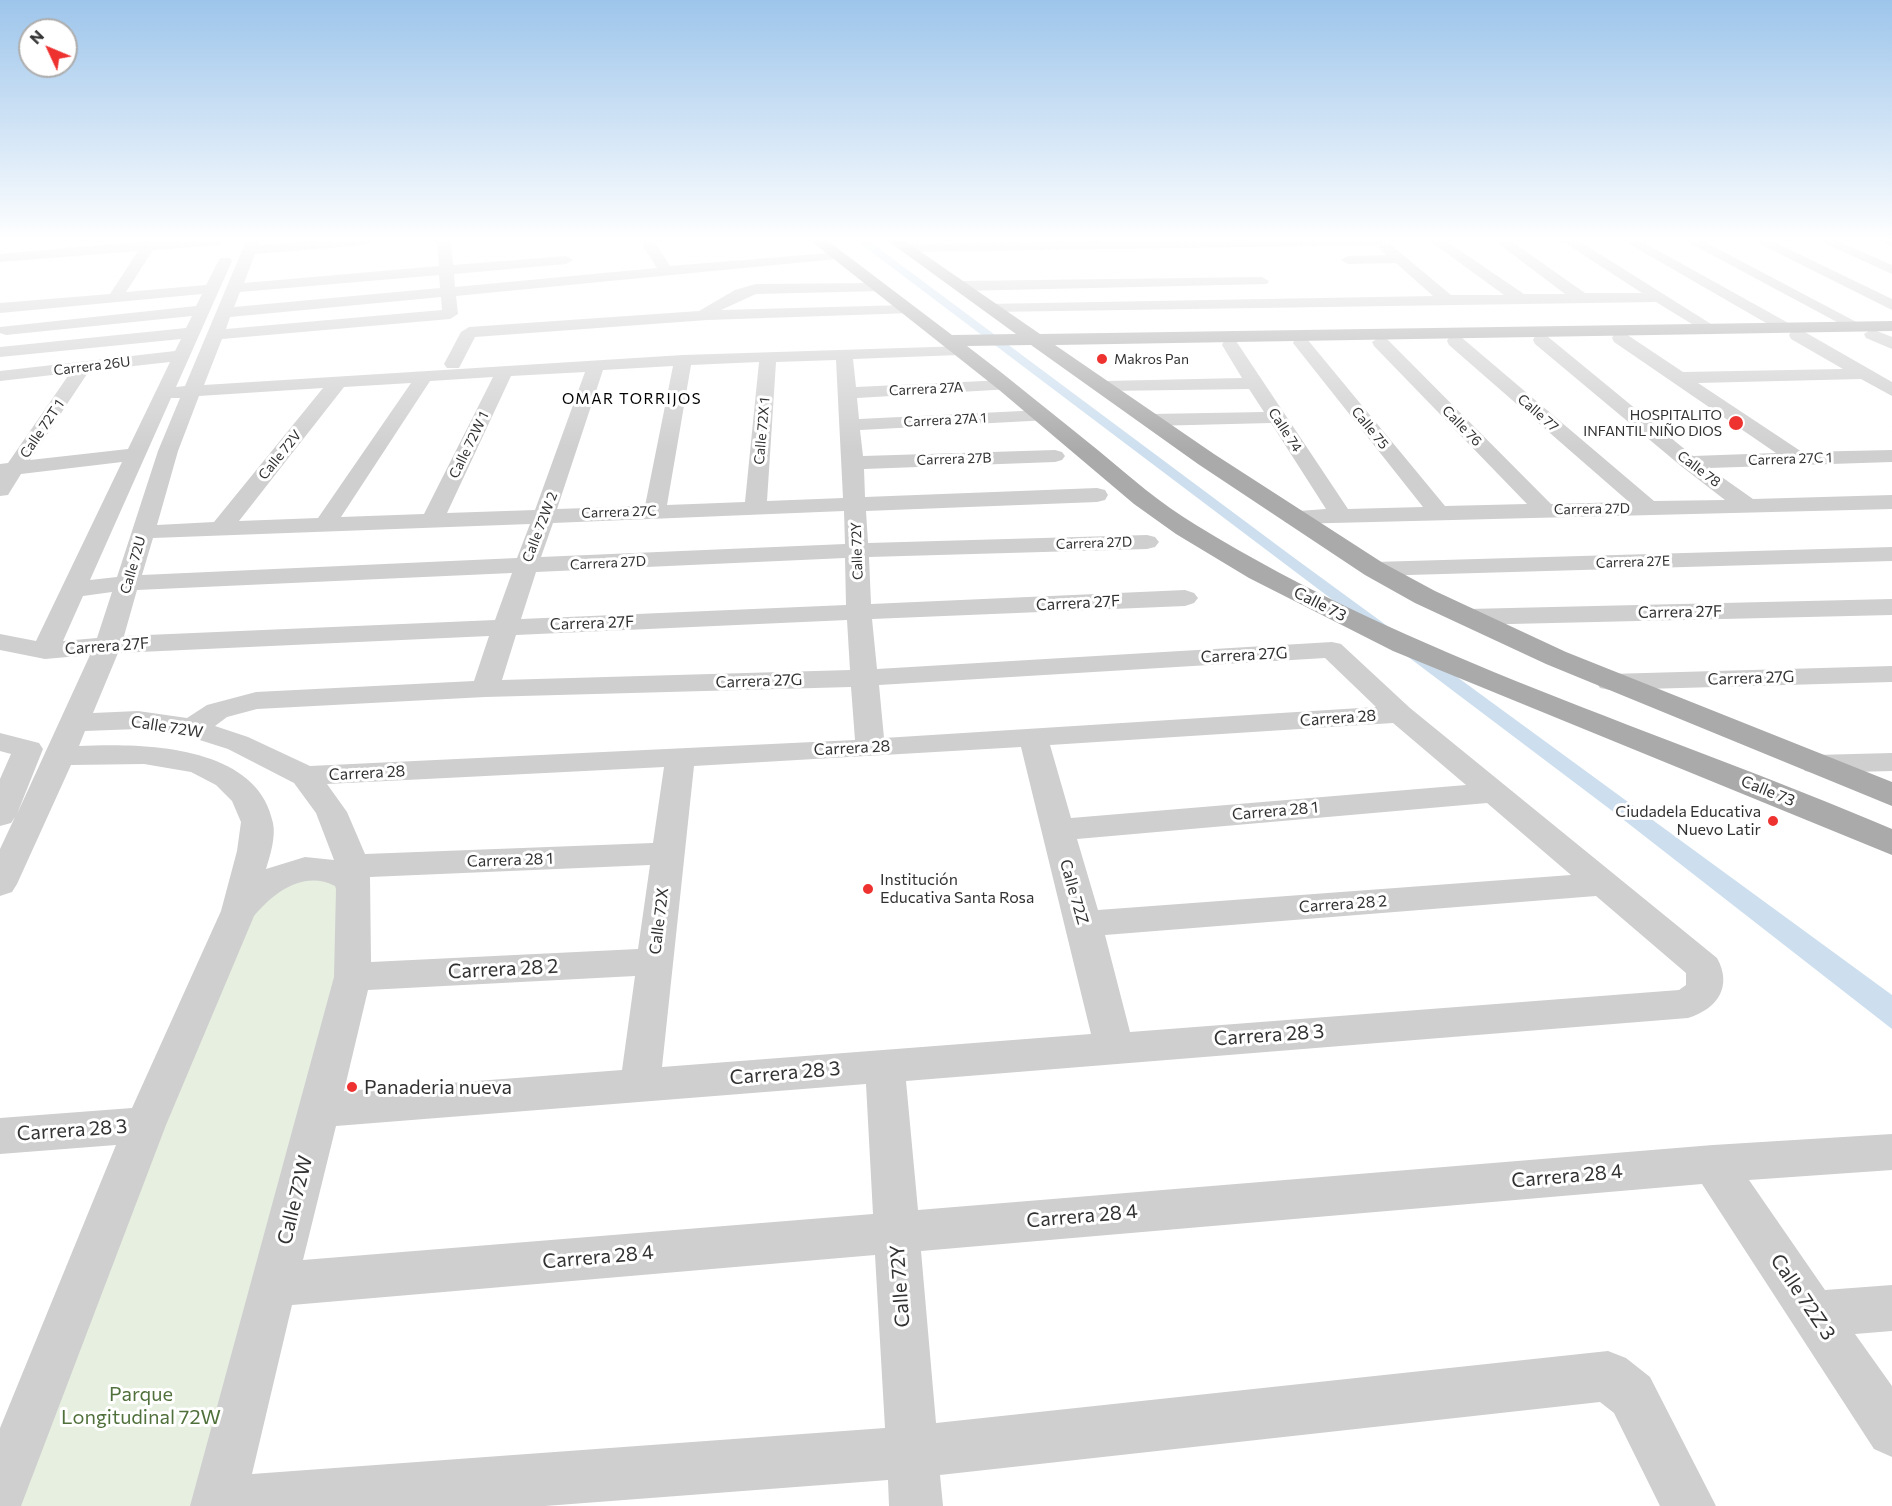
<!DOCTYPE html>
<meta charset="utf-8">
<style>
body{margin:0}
#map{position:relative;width:1892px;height:1506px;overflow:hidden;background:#fff;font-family:Commissioner,sans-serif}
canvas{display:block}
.north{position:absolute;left:18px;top:18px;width:60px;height:60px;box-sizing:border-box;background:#fff;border:2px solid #adadad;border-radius:50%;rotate:314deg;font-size:16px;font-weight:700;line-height:24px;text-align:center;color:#323232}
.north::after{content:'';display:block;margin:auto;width:21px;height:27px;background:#ed3230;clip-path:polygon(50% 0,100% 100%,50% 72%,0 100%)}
</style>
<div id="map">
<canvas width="1892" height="1506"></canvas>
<div class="north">N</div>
</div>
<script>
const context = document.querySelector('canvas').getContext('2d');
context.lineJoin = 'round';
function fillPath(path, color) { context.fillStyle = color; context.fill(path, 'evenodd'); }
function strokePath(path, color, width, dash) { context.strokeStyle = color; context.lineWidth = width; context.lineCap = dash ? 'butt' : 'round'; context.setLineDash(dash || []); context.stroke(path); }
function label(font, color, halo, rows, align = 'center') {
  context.font = font + ' Commissioner,sans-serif'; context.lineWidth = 6; context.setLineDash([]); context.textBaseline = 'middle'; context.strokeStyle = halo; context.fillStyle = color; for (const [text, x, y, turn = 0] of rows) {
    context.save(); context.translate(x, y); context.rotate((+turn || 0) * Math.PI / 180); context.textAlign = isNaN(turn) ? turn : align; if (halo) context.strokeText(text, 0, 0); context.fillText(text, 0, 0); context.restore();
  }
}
fillPath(new Path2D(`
 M 316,868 L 354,892 L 217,1506 L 0,1506 L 0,1493 L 239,911 Z`), '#e7efe1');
fillPath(new Path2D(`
 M 857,241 L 869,241 L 1293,557 L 1892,995 L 1892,1029 L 1611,810 Z`), '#cddfef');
fillPath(new Path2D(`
 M 145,241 L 226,241 L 219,245 L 153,250 L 126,292 L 206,285 L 220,258 L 230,258 L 232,261 L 176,387 L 185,386 L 246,241 L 260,241 L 258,245 L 313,241 L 372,241 L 365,245 L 255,254 L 244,283 L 439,266 L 437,241 L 451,241 L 453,265 L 566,256 L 573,260 L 566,264 L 454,274 L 455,287 L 657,268 L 640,241 L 654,241 L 670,266 L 841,252 L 841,258 L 836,259 L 456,296 L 458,314 L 450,319 L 222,339 L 204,385 L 683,355 L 965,346 L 968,350 L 959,355 L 853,359 L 856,387 L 1005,380 L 1011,381 L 1014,385 L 1011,389 L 857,398 L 859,419 L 1042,410 L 1049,412 L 1052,416 L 1049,420 L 860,430 L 863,456 L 1055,450 L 1062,452 L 1065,456 L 1062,460 L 1055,462 L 864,469 L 865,497 L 1097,488 L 1105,490 L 1108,495 L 1105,500 L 1097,502 L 866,511 L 868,543 L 1147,535 L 1155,537 L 1159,542 L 1155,547 L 1147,549 L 869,557 L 871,604 L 1185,590 L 1194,593 L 1198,598 L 1194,603 L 1185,606 L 872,619 L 877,669 L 1332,642 L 1341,644 L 1410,708 L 1717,958 C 1733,987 1717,1009 1688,1018 L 906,1081 L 918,1210 L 1713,1145 L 1892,1134 L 1892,1170 L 1749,1180 L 1825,1290 L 1892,1285 L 1892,1331 L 1855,1334 L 1892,1386 L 1892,1457 L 1874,1449 L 1702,1184 L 921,1251 L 936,1423 L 1608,1351 L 1626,1358 L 1650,1377 L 1716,1506 L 1660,1506 L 1614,1413 L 1600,1402 L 940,1475 L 943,1506 L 889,1506 L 888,1480 L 545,1506 L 190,1506 L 334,977 L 336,889 L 335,886 C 304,870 274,892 254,916 L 166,1125 L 21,1506 L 0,1506 L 0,1428 L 116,1145 L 0,1154 L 0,1118 L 132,1108 L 221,911 L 237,851 L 241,822 L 232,801 L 216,785 L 191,772 L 144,764 L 71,765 L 17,884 L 12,892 L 0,896 L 0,849 L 15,817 L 11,823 L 0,826 L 0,779 L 11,754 L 0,751 L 0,733 L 39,743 L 43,749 L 17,814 L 90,655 L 45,659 L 0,650 L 0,634 L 36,641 L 122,462 L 21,474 L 8,495 L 0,496 L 0,464 L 8,463 L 70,373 L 0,381 L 0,371 L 175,351 L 181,339 L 0,357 L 0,347 L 186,328 L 192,316 L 6,335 L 0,333 L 0,327 L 196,306 L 202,294 L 0,313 L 0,303 L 110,294 L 138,251 L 0,262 L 0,254 ZM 439,275 L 440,288 L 234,307 L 240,292 ZM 441,297 L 442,310 L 226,329 L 230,317 ZM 836,360 L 843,498 L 767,501 L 776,362 ZM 170,362 L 128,449 L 30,460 L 89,371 ZM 759,362 L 745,502 L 667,505 L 691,365 ZM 673,366 L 645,506 L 557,509 L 603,370 ZM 585,372 L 535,510 L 447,513 L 511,376 ZM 493,377 L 424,514 L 341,517 L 430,381 ZM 411,383 L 318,518 L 239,521 L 344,387 ZM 323,388 L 214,522 L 157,525 L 178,451 L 199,396 ZM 171,398 L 180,398 L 158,451 L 117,577 L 90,580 ZM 844,511 L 845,544 L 541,557 L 553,523 ZM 530,524 L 517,558 L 142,575 L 153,538 ZM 845,558 L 846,605 L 521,619 L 536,572 ZM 512,573 L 495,620 L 124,636 L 137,590 ZM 112,592 L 97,638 L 63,641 L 83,596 ZM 847,620 L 850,670 L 502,680 L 516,635 ZM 489,636 L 474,681 L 256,692 L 207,705 L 187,718 L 138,711 L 93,713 L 118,653 ZM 1325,658 L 1376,707 L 884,738 L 879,685 ZM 851,687 L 855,740 L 310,766 L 248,737 L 215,726 L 227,717 L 257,709 L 485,697 ZM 1393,723 L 1466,785 L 1071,818 L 1050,745 ZM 138,729 L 187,736 L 228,749 L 294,783 L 316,813 L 334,860 L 305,857 L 266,869 C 270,856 276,837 273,823 C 258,744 141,743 79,746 L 85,731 ZM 1021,747 L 1091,1034 L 662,1067 L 694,766 ZM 664,767 L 653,843 L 365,854 L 347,812 L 327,784 ZM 1487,803 L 1571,875 L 1098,910 L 1077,839 ZM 650,865 L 638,949 L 371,962 L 370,877 ZM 1596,896 L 1686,973 L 1686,985 L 1679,990 L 1130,1032 L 1105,935 ZM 635,976 L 622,1070 L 344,1091 L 368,990 ZM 866,1084 L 873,1214 L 303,1260 L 336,1126 ZM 875,1255 L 885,1428 L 252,1474 L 292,1305 Z
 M 1101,241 L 1385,241 L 1383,243 L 1390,244 L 1451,295 L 1504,295 L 1430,241 L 1446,241 L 1524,294 L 1565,294 L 1495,241 L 1511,241 L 1585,293 L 1642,293 L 1562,241 L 1579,241 L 1719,329 L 1711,334 L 1705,332 L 1656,302 L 991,312 L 983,307 L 985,304 L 1433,296 L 1396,263 L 1348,264 L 1341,260 L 1348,256 L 1386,255 L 1378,247 L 1380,245 L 905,252 L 898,248 L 905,244 Z
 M 1624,241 L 1641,241 L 1792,325 L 1794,328 L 1792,331 L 1803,331 L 1892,382 L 1892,396 L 1861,379 L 1698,383 L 1802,452 L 1892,450 L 1892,462 L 1709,468 L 1753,499 L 1892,495 L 1892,509 L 1293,524 L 1285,522 L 1282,517 L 1285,512 L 1326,509 L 1271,423 L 1151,426 L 1141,420 L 1151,414 L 1264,412 L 1249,389 L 1105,391 L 1096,386 L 1105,381 L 1242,378 L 1222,345 L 1224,341 L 1236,341 L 1348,509 L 1423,507 L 1293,343 L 1295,339 L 1307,339 L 1445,506 L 1527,504 L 1374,346 L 1372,342 L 1380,337 L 1386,338 L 1551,504 L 1629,502 L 1449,345 L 1447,341 L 1449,337 L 1461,337 L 1654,501 L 1725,500 L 1681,466 L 1535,344 L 1533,340 L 1535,336 L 1547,336 L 1693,456 L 1776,453 L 1614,342 L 1612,338 L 1614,334 L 1626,334 L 1683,372 L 1843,369 L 1791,339 L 1789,335 L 1791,332 L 1780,331 Z
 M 1686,241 L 1703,241 L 1864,326 L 1856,331 L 1850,329 Z
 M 1754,241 L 1772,241 L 1892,299 L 1892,310 Z
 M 1820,241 L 1838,241 L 1892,265 L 1892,274 Z
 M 1881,241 L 1892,241 L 1892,247 Z
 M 1262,277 L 1269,281 L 1267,284 L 960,291 L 952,286 L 960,281 Z
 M 876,283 L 884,288 L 881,291 L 756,294 L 721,310 L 906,305 L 914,310 L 912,313 L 707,320 L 475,337 L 459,368 L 447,368 L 444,364 L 461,332 L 469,327 L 699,311 L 735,290 L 756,284 Z
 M 1872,329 L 1892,337 L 1892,349 L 1866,338 L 1864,334 Z
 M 1892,547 L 1892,561 L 1374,576 L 1365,574 L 1362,569 L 1365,564 L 1374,562 Z
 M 1892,599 L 1892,615 L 1468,625 L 1459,622 L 1455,617 L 1459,612 L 1468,609 Z
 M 1892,666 L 1892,682 L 1610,690 L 1600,688 L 1596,682 L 1600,676 L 1610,674 Z
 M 1892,753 L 1892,771 L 1816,773 L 1805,771 L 1801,764 L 1805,757 L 1816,755 Z`), '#cfcfcf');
fillPath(new Path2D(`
 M 811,241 L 828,241 L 952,335 L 1016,334 L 888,241 L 905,241 L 1040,334 L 1892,321 L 1892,331 L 1055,345 L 1214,454 L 1383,563 L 1435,591 L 1566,652 L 1892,782 L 1892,806 L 1546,664 L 1415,603 L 1365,575 L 1198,464 L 1031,345 L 967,346 C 1012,380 1055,416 1099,451 C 1130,477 1161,504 1196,525 C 1412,658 1660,730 1892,829 L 1892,855 L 1393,651 L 1249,578 L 1176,534 L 1134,504 L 998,389 Z`), '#aaa');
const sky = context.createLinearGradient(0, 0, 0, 452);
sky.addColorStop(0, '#9dc5eb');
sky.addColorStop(0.53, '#fff');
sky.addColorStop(1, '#ffffff00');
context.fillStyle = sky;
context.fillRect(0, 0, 1892, 452);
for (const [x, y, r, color] of [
 [1102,359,6,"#ed3230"],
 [1736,423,8,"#ed3230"],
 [1773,821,6,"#ed3230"],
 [868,889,6,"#ed3230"],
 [352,1087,6,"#ed3230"]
]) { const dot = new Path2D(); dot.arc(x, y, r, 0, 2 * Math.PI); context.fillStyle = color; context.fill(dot); strokePath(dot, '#fff', 2); }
label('14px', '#323232', '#fff', [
 ["Makros Pan",1114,359],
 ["HOSPITALITO",1722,415,"right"],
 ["INFANTIL NIÑO DIOS",1722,431,"right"]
], 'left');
label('14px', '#323232', '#fff', [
 ["Carrera 26U",92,366,-7],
 ["Carrera 27A",926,389,-3],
 ["Calle 77",1538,413,41],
 ["Carrera 27A 1",945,420,-3],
 ["Calle 76",1462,426,46],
 ["Calle 75",1370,428,51],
 ["Calle 72T 1",42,429,-56],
 ["Calle 74",1285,430,57],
 ["Calle 72X 1",762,431,-85],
 ["Calle 72W 1",469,445,-64],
 ["Calle 72V",280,455,-51],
 ["Carrera 27B",954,459,-2],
 ["Carrera 27C 1",1790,459,-2],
 ["Calle 78",1699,469,37],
 ["Carrera 27D",1592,509,-1],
 ["Carrera 27C",619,512,-2],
 ["Calle 72W 2",540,527,-69],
 ["Carrera 27D",1094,543,-2],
 ["Calle 72Y",857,551,-92],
 ["Carrera 27E",1633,562,-2],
 ["Carrera 27D",608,563,-3],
 ["Calle 72U",133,565,-74]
]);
context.letterSpacing = '1.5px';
label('15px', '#000', '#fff', [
 ["OMAR TORRIJOS",632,399]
]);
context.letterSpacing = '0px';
label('16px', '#323232', '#fff', [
 ["Carrera 27F",1078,603,-3],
 ["Calle 73",1320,604,27],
 ["Carrera 27F",1680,612,-1],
 ["Carrera 27F",592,623,-2],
 ["Carrera 27F",107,646,-4],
 ["Carrera 27G",1244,655,-3],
 ["Carrera 27G",1751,678,-2],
 ["Carrera 27G",759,681,-2],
 ["Carrera 28",1338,718,-4],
 ["Calle 72W",167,727,9],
 ["Carrera 28",852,748,-3],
 ["Carrera 28",367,773,-3],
 ["Calle 73",1768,791,22],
 ["Carrera 28 1",1275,811,-5],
 ["Carrera 28 1",510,860,-2],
 ["Calle 72Z",1074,892,74],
 ["Carrera 28 2",1343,904,-4],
 ["Calle 72X",659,921,-83]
]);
label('16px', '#323232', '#fff', [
 ["Ciudadela Educativa",1761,812],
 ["Nuevo Latir",1761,830],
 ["Institución",880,880,"left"],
 ["Educativa Santa Rosa",880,898,"left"]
], 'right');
label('20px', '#323232', '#fff', [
 ["Carrera 28 2",503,969,-3],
 ["Carrera 28 3",1269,1035,-4],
 ["Carrera 28 3",785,1073,-5],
 ["Carrera 28 3",72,1130,-4],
 ["Carrera 28 4",1567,1176,-5],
 ["Calle 72W",295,1200,-76],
 ["Carrera 28 4",1082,1216,-5],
 ["Carrera 28 4",598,1257,-5],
 ["Calle 72Y",900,1286,-94],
 ["Calle 72Z 3",1803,1297,56]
]);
label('20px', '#323232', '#fff', [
 ["Panaderia nueva",364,1087]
], 'left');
label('20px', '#51713c', '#fff', [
 ["Parque",141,1394],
 ["Longitudinal 72W",141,1417]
]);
</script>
